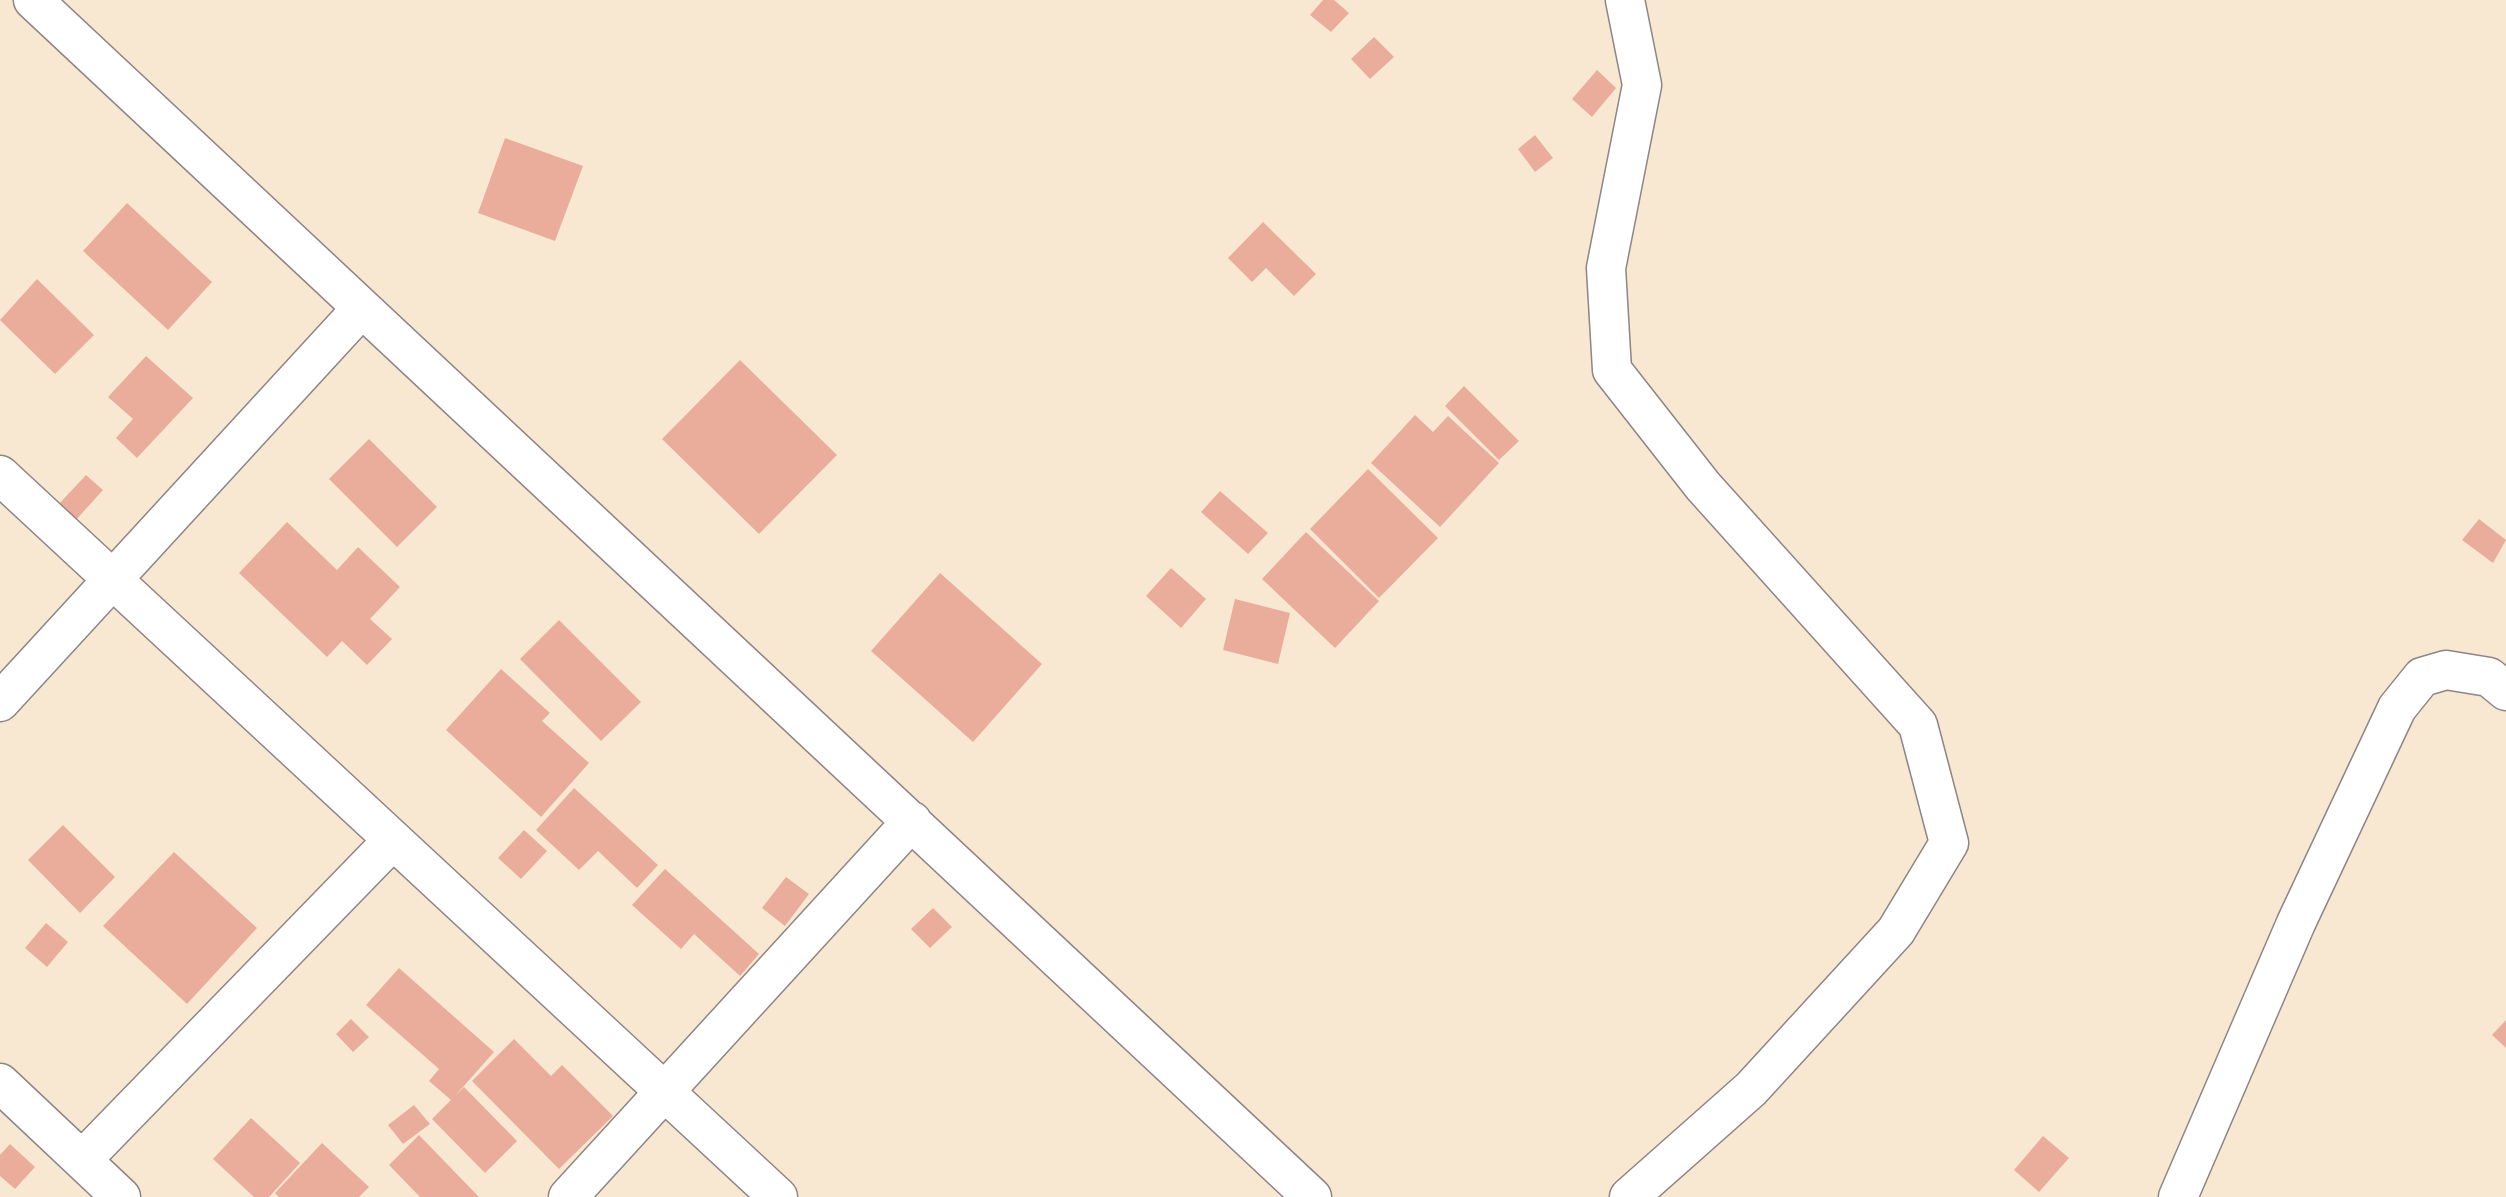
<!DOCTYPE html>
<style>
body{margin:0}
canvas{display:block;background:#f8e8d2}
</style>
<canvas width="2506" height="1197"></canvas>
<script>
const context = document.querySelector('canvas').getContext('2d');
context.lineJoin = 'round';
function fillPath(path, color) { context.fillStyle = color; context.fill(path, 'evenodd'); }
function strokePath(path, color, width, dash) { context.strokeStyle = color; context.lineWidth = width; context.lineCap = dash ? 'butt' : 'round'; context.setLineDash(dash || []); context.stroke(path); }
fillPath(new Path2D(`
 M 1323,0 L 1334,0 L 1349,13 L 1331,32 L 1310,15 Z
 M 1374,37 L 1394,57 L 1370,79 L 1351,59 Z
 M 1597,70 L 1616,88 L 1592,117 L 1572,99 Z
 M 1535,135 L 1553,158 L 1535,172 L 1518,149 Z
 M 505,138 L 583,166 L 555,241 L 478,213 Z
 M 127,203 L 212,282 L 168,330 L 83,251 Z
 M 1263,222 L 1316,274 L 1294,296 L 1266,268 L 1252,282 L 1228,258 Z
 M 37,279 L 94,335 L 55,374 L 0,320 Z
 M 146,356 L 193,398 L 137,458 L 116,438 L 133,419 L 108,397 Z
 M 740,360 L 837,455 L 759,534 L 662,439 Z
 M 1464,386 L 1519,441 L 1499,460 L 1445,406 Z
 M 1415,415 L 1433,432 L 1448,416 L 1499,463 L 1440,527 L 1371,463 Z
 M 369,439 L 437,507 L 397,547 L 329,479 Z
 M 1368,469 L 1438,538 L 1379,598 L 1310,529 Z
 M 86,475 L 103,490 L 75,521 L 58,505 Z
 M 1220,491 L 1268,533 L 1248,554 L 1201,512 Z
 M 2479,519 L 2506,540 L 2493,563 L 2462,540 Z
 M 287,522 L 337,570 L 358,547 L 400,587 L 370,619 L 392,639 L 367,665 L 342,641 L 327,657 L 239,573 Z
 M 1306,532 L 1379,601 L 1335,648 L 1262,579 Z
 M 1171,568 L 1206,599 L 1181,628 L 1146,596 Z
 M 940,573 L 1042,664 L 973,742 L 871,651 Z
 M 1235,599 L 1290,613 L 1278,664 L 1223,650 Z
 M 559,620 L 641,702 L 601,741 L 520,659 Z
 M 501,669 L 550,713 L 542,721 L 589,763 L 541,817 L 446,730 Z
 M 574,788 L 658,865 L 637,888 L 598,851 L 579,870 L 536,830 Z
 M 63,825 L 115,877 L 80,913 L 28,860 Z
 M 524,830 L 547,851 L 521,879 L 498,858 Z
 M 174,852 L 257,928 L 187,1004 L 103,926 Z
 M 665,869 L 759,954 L 740,976 L 694,934 L 681,949 L 632,905 Z
 M 786,877 L 809,894 L 785,926 L 762,908 Z
 M 933,908 L 952,927 L 930,948 L 911,929 Z
 M 46,923 L 68,942 L 47,967 L 25,948 Z
 M 399,968 L 494,1052 L 455,1096 L 464,1087 L 517,1141 L 485,1173 L 432,1119 L 451,1100 L 429,1081 L 439,1069 L 366,1005 Z
 M 351,1019 L 369,1037 L 353,1052 L 336,1034 Z
 M 2506,1020 L 2506,1048 L 2492,1035 Z
 M 514,1039 L 551,1076 L 562,1065 L 613,1116 L 559,1169 L 472,1081 Z
 M 414,1105 L 430,1124 L 403,1144 L 388,1125 Z
 M 251,1118 L 300,1163 L 269,1197 L 254,1197 L 213,1159 Z
 M 419,1135 L 479,1197 L 420,1197 L 389,1165 Z
 M 2043,1136 L 2069,1158 L 2039,1192 L 2014,1170 Z
 M 322,1143 L 369,1187 L 359,1197 L 279,1197 L 275,1193 Z
 M 10,1144 L 35,1167 L 15,1189 L 0,1176 L 0,1155 Z`), '#ebad9b');
const minor = new Path2D(`
 M 33,0 L 1312,1197
 M 1625,0 L 1642,85 L 1606,268 L 1612,370 L 1703,486 L 1918,725 L 1949,843 L 1896,931 L 1751,1089 L 1629,1197
 M 0,475 L 778,1197
 M 0,702 L 362,308
 M 0,1083 L 121,1197
 M 82,1160 L 392,841
 M 568,1197 L 912,821
 M 2178,1197 L 2296,923 L 2397,708 L 2422,677 L 2446,670 L 2489,677 L 2506,691`);
strokePath(minor, '#8d8586', 41);
strokePath(minor, '#fff', 38);
</script>
